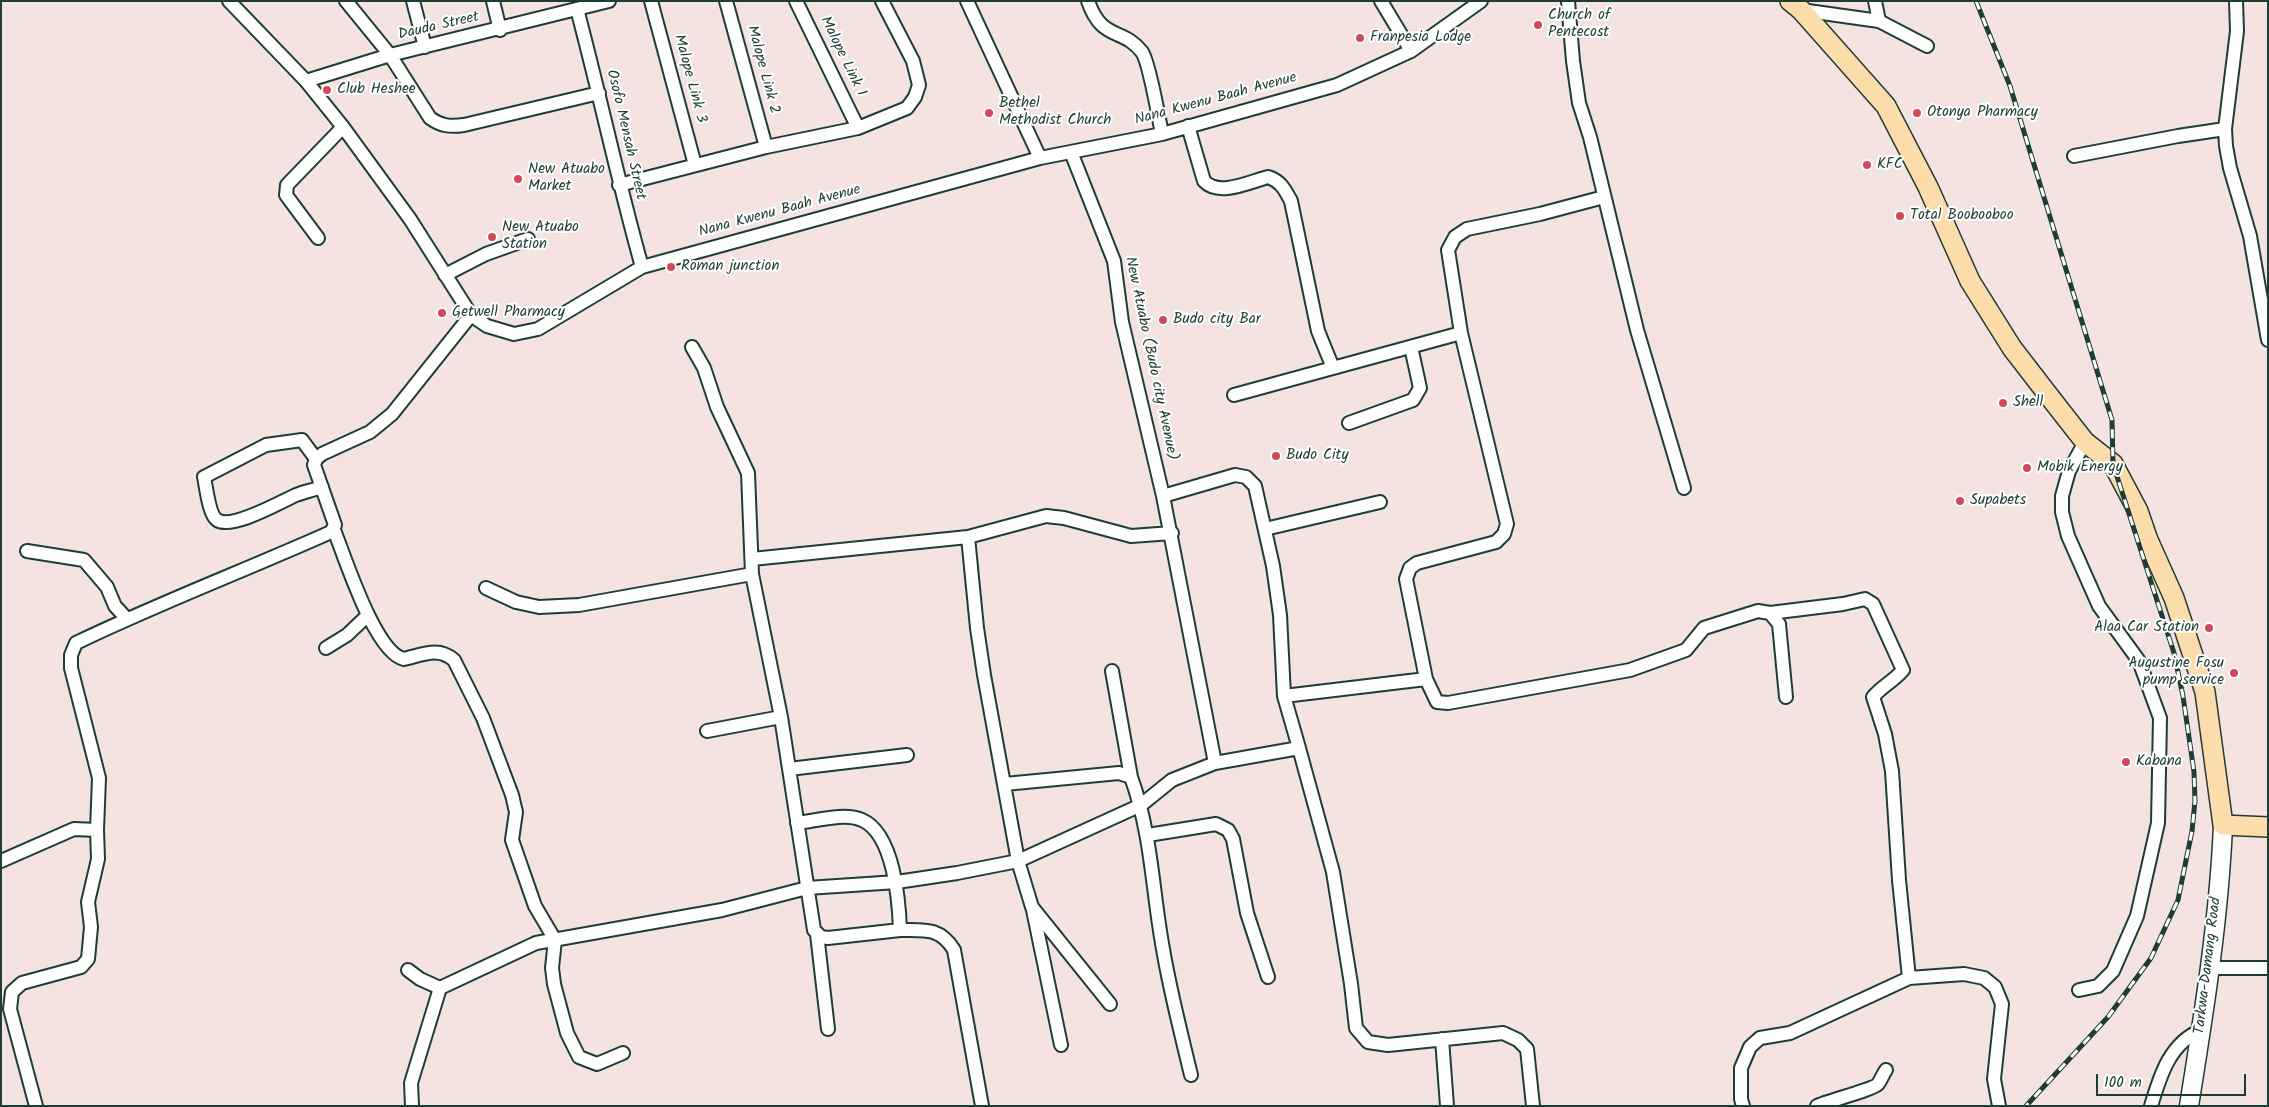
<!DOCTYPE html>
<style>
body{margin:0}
#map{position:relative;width:2269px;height:1107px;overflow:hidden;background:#f4e3e1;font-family:Kalam,sans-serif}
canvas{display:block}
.frame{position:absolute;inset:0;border:2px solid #1f3d34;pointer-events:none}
.scale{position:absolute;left:2096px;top:1074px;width:150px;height:22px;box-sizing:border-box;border:2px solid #1f3d34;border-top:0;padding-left:6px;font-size:15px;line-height:18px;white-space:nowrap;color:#1f3d34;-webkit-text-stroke:4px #fff;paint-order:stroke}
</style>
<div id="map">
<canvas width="2269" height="1107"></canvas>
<div class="frame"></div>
<div class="scale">100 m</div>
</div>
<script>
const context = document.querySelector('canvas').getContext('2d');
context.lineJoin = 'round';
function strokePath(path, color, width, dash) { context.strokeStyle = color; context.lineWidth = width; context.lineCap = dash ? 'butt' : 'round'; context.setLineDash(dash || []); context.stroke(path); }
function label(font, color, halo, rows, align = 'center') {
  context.font = font + ' Kalam,sans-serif'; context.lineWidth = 4; context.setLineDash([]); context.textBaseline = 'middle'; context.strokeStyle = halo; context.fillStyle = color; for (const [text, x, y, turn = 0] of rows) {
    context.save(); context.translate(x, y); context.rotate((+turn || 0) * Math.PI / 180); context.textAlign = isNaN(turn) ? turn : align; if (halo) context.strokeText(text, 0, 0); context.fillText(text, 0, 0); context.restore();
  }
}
const street = new Path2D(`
 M 229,1 L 306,81 L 343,127 L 410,219 L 471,315 L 487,326 L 514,334 L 538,329 L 642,267 L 1040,158 L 1162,134 L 1337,85 L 1411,51 L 1481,1
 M 346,1 L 390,55 L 430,118 C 441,126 450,127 464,125 L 599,93
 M 413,1 L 425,47
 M 493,1 L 500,30
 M 651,1 L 695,165
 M 726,1 L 766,147
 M 796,1 L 858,128
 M 967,1 L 1040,158
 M 1088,1 C 1102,42 1123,27 1142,52 C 1149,61 1159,119 1162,134
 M 1381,1 L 1411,51
 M 1568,1 L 1573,61 L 1579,103 L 1590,137 L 1637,330 L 1684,488
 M 1875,1 L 1879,21 L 1927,46
 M 2236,1 L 2237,31 L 2225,129 L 2226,146 L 2230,168 L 2250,236 L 2268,340
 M 577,9 C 600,95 618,182 642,267
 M 1801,10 L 1879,21
 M 306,81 L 390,55 L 609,1
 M 1188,126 L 1204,181 C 1219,197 1249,182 1268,177 C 1281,181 1285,190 1291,201 L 1318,331 L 1333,368
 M 1071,152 L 1114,261 L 1122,322 L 1163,496 L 1235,475 L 1246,477 L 1255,486 L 1273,566 L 1280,615 L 1284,696
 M 2074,156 L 2178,136 L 2225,129
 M 619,185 L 766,147 L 858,128 L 907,108 L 915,97 L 919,85 L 913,61 L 882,1
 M 1604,197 L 1540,214 L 1467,229 L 1455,237 L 1448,250 L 1461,333 L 1507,524 L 1504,534 L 1496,542 L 1417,563 L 1410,568 L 1406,579 L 1426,679 L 1437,702 L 1448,703 L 1630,670 L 1686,650 L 1704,628 L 1758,611 L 1770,613 L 1779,624 L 1786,697
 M 318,238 L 286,195 L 287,185 L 343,127
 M 445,275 L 486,254 L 528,239
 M 692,347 L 704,368 L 717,407 L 748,473 L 752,574 L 781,717
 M 1234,395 L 1461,333
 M 1349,423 L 1413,400 L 1420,388 L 1411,347
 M 316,459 L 302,440 L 266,445 L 204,477 C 206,486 209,515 217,520 C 232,530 280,502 296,495 C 304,492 313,490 322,487
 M 1163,496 L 1215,763 L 1299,748 L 1284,696 L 1426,679
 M 1265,529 L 1380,502
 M 334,530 C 345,557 375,653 404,659 C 422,655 438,646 454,660 L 483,718 L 512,795 L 516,812 L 512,840 L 535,906 L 555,940 L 552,968 L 554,984 L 567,1033 L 579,1057 L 597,1064 L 623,1053
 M 968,537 L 977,628 L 984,675 L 1018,861 L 1032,907 L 1110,1004
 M 27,551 L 84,560 L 107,587 L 115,606 L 127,619
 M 752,559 L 968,537 L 1046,516 L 1064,518 L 1131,536 L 1172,533
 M 486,588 L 516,602 L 539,607 L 579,605 L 752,574
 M 1770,613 L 1843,604 L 1865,599 L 1873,604 L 1903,670 C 1894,681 1882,686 1873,697 L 1885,734 L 1892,771 L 1899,880 L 1909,978
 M 326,648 L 347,635 L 367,616
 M 1112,671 L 1131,777
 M 707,731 L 781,717 L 814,930 L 821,937 L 828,938 L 900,930
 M 1299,748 L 1333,872 L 1351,984 L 1356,1028 L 1368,1042 L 1388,1045 L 1503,1033 L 1518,1040 L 1527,1049 L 1533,1106
 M 789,769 L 907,755
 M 1005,784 L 1119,773 L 1131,777 C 1152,835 1152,889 1163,949 C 1170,991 1181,1033 1191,1075
 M 797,823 C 815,821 845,812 862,820 C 894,834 899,901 900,930 C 924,930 940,927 954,950 L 982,1106
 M 1148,835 L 1216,824 L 1228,830 L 1233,839 L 1247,913 L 1268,977
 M 1,861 L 74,829 L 97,830
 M 1033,910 L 1061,1045
 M 817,934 L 828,1029
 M 2211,968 L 2268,968
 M 408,970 L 420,979 L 440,988 L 536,943 L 722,910 L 807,888 L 897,882 L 957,873 L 1018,861 L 1141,805 L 1172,780 L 1215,763
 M 2079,990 L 2098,986 L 2113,971 L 2137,916 L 2158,823 L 2160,718 L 2139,661 L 2099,606 L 2068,536 L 2062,512 L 2062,496 L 2069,471 L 2085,442
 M 1442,1039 L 1447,1106
 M 36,1106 L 10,1009 L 12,992 L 22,983 L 81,967 L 88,959 L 91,927 L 88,902 L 98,859 L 97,830 L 99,778 L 71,668 L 71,655 L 76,643 C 159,603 246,570 331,532 L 335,525 L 314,465 L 316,459 L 322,454 L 370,432 L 392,414 L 471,315
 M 412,1106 L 411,1083 L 440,988
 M 1743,1106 L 1741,1099 L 1741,1068 L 1750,1047 L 1760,1038 L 1790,1033 L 1909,978 L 1964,974 L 1984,978 L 1995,987 L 2002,1004 L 1994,1079 L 1999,1106
 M 1817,1106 C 1828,1101 1874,1089 1878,1084 C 1881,1080 1883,1074 1886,1070
 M 2151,1106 C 2160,1076 2170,1042 2202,1030`);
const secondary = new Path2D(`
 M 2189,1106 C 2204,1012 2219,920 2223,825`);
const primary = new Path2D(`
 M 1790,1 L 1801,10 L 1886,106 L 1928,187 L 1970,281 L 2012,348 L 2049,396 L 2085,442 L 2113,464 L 2138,511 L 2148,540 L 2174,598 L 2205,692 L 2223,825 L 2268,827`);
strokePath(street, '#1f3d34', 16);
strokePath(secondary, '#1f3d34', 21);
strokePath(primary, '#1f3d34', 22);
strokePath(street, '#fff', 12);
strokePath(secondary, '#fff', 18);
strokePath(primary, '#fddcac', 19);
const rail = new Path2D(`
 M 1976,1 L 2010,86 L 2112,420 L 2113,464 L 2174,653 L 2183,696 L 2194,772 L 2195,801 L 2192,831 L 2178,900 L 2151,958 L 2108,1017 L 2026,1106`);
strokePath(rail, '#1f3d34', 5);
strokePath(rail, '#fff', 3, [9]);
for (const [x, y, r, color] of [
 [1538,25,5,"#d1495b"],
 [1360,38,5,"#d1495b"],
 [327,90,5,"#d1495b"],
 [989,113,5,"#d1495b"],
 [1917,113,5,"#d1495b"],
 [1867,165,5,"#d1495b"],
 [518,179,5,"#d1495b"],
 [1900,216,5,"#d1495b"],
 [492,237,5,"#d1495b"],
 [671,267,5,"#d1495b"],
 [442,313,5,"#d1495b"],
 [1163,320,5,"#d1495b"],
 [2003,403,5,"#d1495b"],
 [1276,456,5,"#d1495b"],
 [2027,468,5,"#d1495b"],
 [1960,501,5,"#d1495b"],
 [2209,628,5,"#d1495b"],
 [2234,673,5,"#d1495b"],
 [2126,762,5,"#d1495b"]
]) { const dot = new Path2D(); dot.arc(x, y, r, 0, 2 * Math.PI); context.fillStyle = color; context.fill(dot); strokePath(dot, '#fff', 2); }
label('15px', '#1f3d34', '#fff', [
 ["Church of",1548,16],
 ["Pentecost",1548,33],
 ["Franpesia Lodge",1370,38],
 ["Club Heshee",337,90],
 ["Bethel",999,104],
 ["Methodist Church",999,121],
 ["Otonya Pharmacy",1927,113],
 ["KFC",1877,165],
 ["New Atuabo",528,170],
 ["Market",528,187],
 ["Total Boobooboo",1910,216],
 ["New Atuabo",502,228],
 ["Station",502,245],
 ["Roman junction",681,267],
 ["Getwell Pharmacy",452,313],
 ["Budo city Bar",1173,320],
 ["Shell",2013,403],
 ["Budo City",1286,456],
 ["Mobik Energy",2037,468],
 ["Supabets",1970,501],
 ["Alaa Car Station",2199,628,"right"],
 ["Augustine Fosu",2224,664,"right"],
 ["pump service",2224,681,"right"],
 ["Kabana",2136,762]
], 'left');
label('15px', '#1f3d34', '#fff', [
 ["Dauda Street",439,27,-13],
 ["Malope Link 1",842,57,64],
 ["Malope Link 2",762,70,75],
 ["Malope Link 3",689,79,75],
 ["Nana Kwenu Baah Avenue",1216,100,-15],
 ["Osofo Mensah Street",625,135,77],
 ["Nana Kwenu Baah Avenue",780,212,-15],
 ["New Atuabo (Budo city Avenue)",1150,359,78],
 ["Tarkwa-Damang Road",2209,966,-83]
]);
</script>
